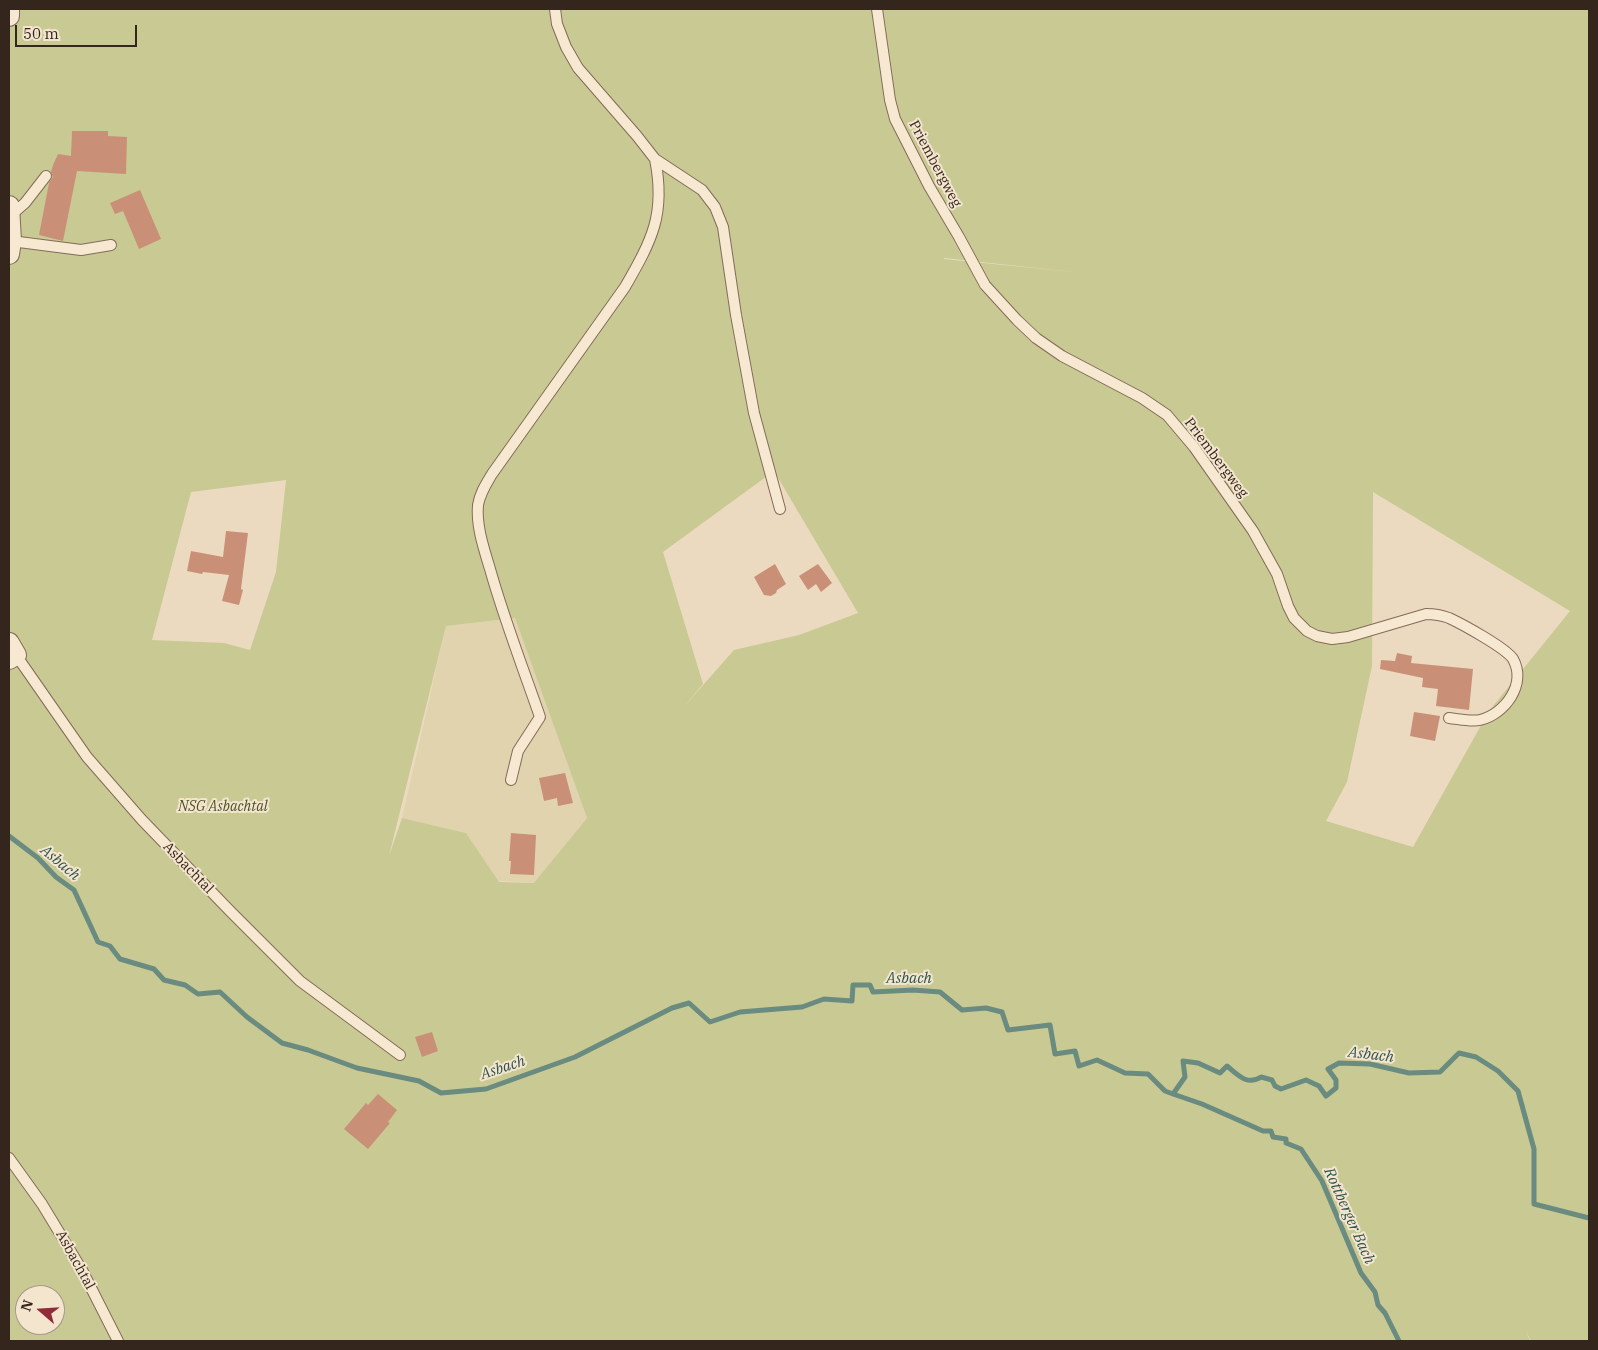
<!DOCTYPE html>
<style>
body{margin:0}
#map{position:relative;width:1598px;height:1350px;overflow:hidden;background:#ecdac0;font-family:"IBM Plex Serif",serif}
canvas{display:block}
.frame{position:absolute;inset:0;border:10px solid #34251d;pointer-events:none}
.north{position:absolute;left:15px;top:1285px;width:50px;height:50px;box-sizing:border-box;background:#f4e5cf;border:1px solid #a79888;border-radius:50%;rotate:289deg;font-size:14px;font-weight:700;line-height:20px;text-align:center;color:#34251d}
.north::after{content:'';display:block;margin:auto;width:18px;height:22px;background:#912b37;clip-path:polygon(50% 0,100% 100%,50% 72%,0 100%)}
.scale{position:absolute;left:15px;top:25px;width:122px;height:22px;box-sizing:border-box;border:2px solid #34251d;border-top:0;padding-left:6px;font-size:15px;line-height:18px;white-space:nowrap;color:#34251d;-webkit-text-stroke:4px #f4e5cf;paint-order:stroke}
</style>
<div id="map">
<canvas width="1598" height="1350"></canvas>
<div class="frame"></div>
<div class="north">N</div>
<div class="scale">50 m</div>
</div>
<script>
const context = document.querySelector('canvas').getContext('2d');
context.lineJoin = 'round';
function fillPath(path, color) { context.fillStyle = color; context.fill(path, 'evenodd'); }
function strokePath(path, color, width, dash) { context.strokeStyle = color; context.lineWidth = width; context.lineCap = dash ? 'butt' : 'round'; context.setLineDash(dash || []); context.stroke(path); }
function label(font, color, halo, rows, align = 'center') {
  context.font = font + ' "IBM Plex Serif",serif'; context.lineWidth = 4; context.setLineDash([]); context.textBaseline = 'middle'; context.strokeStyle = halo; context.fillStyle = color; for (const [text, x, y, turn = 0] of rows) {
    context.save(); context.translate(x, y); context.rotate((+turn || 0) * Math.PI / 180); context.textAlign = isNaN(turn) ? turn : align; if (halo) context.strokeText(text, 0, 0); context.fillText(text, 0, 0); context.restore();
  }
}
fillPath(new Path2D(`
 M 515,618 L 587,818 L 535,883 L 498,881 L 466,833 L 402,818 L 446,626 Z`), '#e1d3ad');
fillPath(new Path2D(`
 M 9,9 L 1589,9 L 1589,1341 L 1531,1341 L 1526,1331 L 1530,1341 L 9,1341 ZM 944,258 L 1083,273 L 944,259 ZM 774,471 L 858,613 L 799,635 L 734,650 L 682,709 L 703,684 L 663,552 ZM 286,480 L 276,572 L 250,650 L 224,643 L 152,640 L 191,492 ZM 1373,492 L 1570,611 L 1489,711 L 1413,847 L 1326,821 L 1347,782 L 1372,666 ZM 515,618 L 587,818 L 534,883 L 499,882 L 466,833 L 402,818 L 389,856 L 446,626 ZM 25,1295 L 55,1295 L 55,1325 L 25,1325 Z`), '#c9c994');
strokePath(new Path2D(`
 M 9,836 L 38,858 L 56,877 L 74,890 L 98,942 L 110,946 L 120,959 L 154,969 L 164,980 L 185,985 L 198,994 L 220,992 L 247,1017 L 282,1043 L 308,1050 L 357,1068 L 419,1081 L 441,1093 L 486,1089 L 575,1057 L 672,1008 L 689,1003 L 710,1022 L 740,1012 L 802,1007 L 824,999 L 852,1001 L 853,985 L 870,985 L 873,992 L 913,990 L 940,992 L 962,1010 L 986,1008 L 1002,1012 L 1008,1030 L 1050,1025 L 1055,1054 L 1075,1051 L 1079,1066 L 1097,1060 L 1125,1073 L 1148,1074 L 1165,1091 L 1173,1094 L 1185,1077 L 1183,1061 L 1198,1063 L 1220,1073 L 1227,1066 C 1238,1075 1247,1086 1261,1077 L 1272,1080 L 1275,1086 L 1281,1089 L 1306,1080 L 1319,1086 L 1326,1096 L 1336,1088 L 1336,1080 L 1328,1069 L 1339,1063 L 1370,1064 L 1409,1073 L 1440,1072 L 1459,1053 L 1476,1057 L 1498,1071 L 1518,1091 L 1534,1149 L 1534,1204 L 1589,1218
 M 1173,1094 L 1202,1104 L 1263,1131 L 1271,1131 L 1273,1137 L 1286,1139 L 1286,1143 L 1301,1149 L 1322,1181 L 1361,1273 L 1375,1292 L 1378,1305 L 1385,1313 L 1399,1341`), '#6a8b7f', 5);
fillPath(new Path2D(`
 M 72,131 L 108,131 L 108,136 L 127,137 L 126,174 L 77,171 L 63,241 L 39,235 L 49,183 L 53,177 L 51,172 L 53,165 L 58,154 L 71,156 Z
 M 140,190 L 161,239 L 139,249 L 123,211 L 115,214 L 110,203 Z
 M 226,531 L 248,533 L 241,589 L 243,590 L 239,605 L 222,601 L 229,575 L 203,572 L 202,574 L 187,571 L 191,551 L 223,557 Z
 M 775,564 L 786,584 L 777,590 L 776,593 L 771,596 L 764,595 L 754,577 Z
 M 818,564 L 832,583 L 821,592 L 816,584 L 808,590 L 799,576 Z
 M 1397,653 L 1412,656 L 1411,663 L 1473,669 L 1469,710 L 1436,706 L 1438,689 L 1422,687 L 1423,678 L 1380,669 L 1381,660 L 1395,661 Z
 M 1414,712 L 1440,716 L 1435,741 L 1410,736 Z
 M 565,773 L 573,803 L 558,806 L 557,798 L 544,801 L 539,778 Z
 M 511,833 L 536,835 L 534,875 L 510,874 L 511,861 L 509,861 Z
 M 432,1032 L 438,1051 L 422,1057 L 415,1037 Z
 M 378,1094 L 397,1110 L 388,1122 L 390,1123 L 368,1149 L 344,1129 L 366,1103 L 368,1105 Z`), '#c99077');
const lane = new Path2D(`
 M 555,9 L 557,24 L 566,47 L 578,68 L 637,136 L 655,159 L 702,190 L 715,207 L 723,227 L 736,315 L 754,413 L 780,509
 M 877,9 L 890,100 L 895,119 L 929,186 L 959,237 L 985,285 L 1017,320 L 1036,338 L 1062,356 L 1142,398 L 1167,415 L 1194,447 L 1253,531 L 1277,574 L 1288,606 L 1294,618 L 1307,631 L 1317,636 L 1332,639 L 1348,637 L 1426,614 C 1434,614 1441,615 1449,618 C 1462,624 1506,648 1513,659 C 1527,684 1505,714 1480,720 C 1471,722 1459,719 1449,718
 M 10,216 L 25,203 L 46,176
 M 11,241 L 81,250 L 111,245
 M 16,655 L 87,757 L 142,820 L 231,912 L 300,981 L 400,1055
 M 511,780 L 518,751 L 540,717 C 523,668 504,619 490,569 C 484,549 476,526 478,505 C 480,493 486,484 492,474 L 625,287 C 652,240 666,214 655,159
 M 9,1158 L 42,1204 L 82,1270 L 118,1341`);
const street = new Path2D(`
 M 9,16 L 9,9
 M 9,206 L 11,241 L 9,254
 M 9,643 L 16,655 L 9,659`);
strokePath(lane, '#846b59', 12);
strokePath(street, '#846b59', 22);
strokePath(lane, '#f7e8d2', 10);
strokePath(street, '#f7e8d2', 20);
label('14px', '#34251d', '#f4e5cf', [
 ["Priembergweg",935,164,62],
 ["Priembergweg",1216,458,53],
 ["Asbachtal",188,868,46],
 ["Asbachtal",75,1260,61]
]);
label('italic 14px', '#4a5024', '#f4e5cf', [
 ["NSG Asbachtal",223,807]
]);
label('italic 15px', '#2c544d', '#f4e5cf', [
 ["Asbach",60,863,40],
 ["Asbach",909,979],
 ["Asbach",1371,1055,7],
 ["Asbach",503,1068,-18],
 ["Rottberger Bach",1349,1216,66]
]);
</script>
